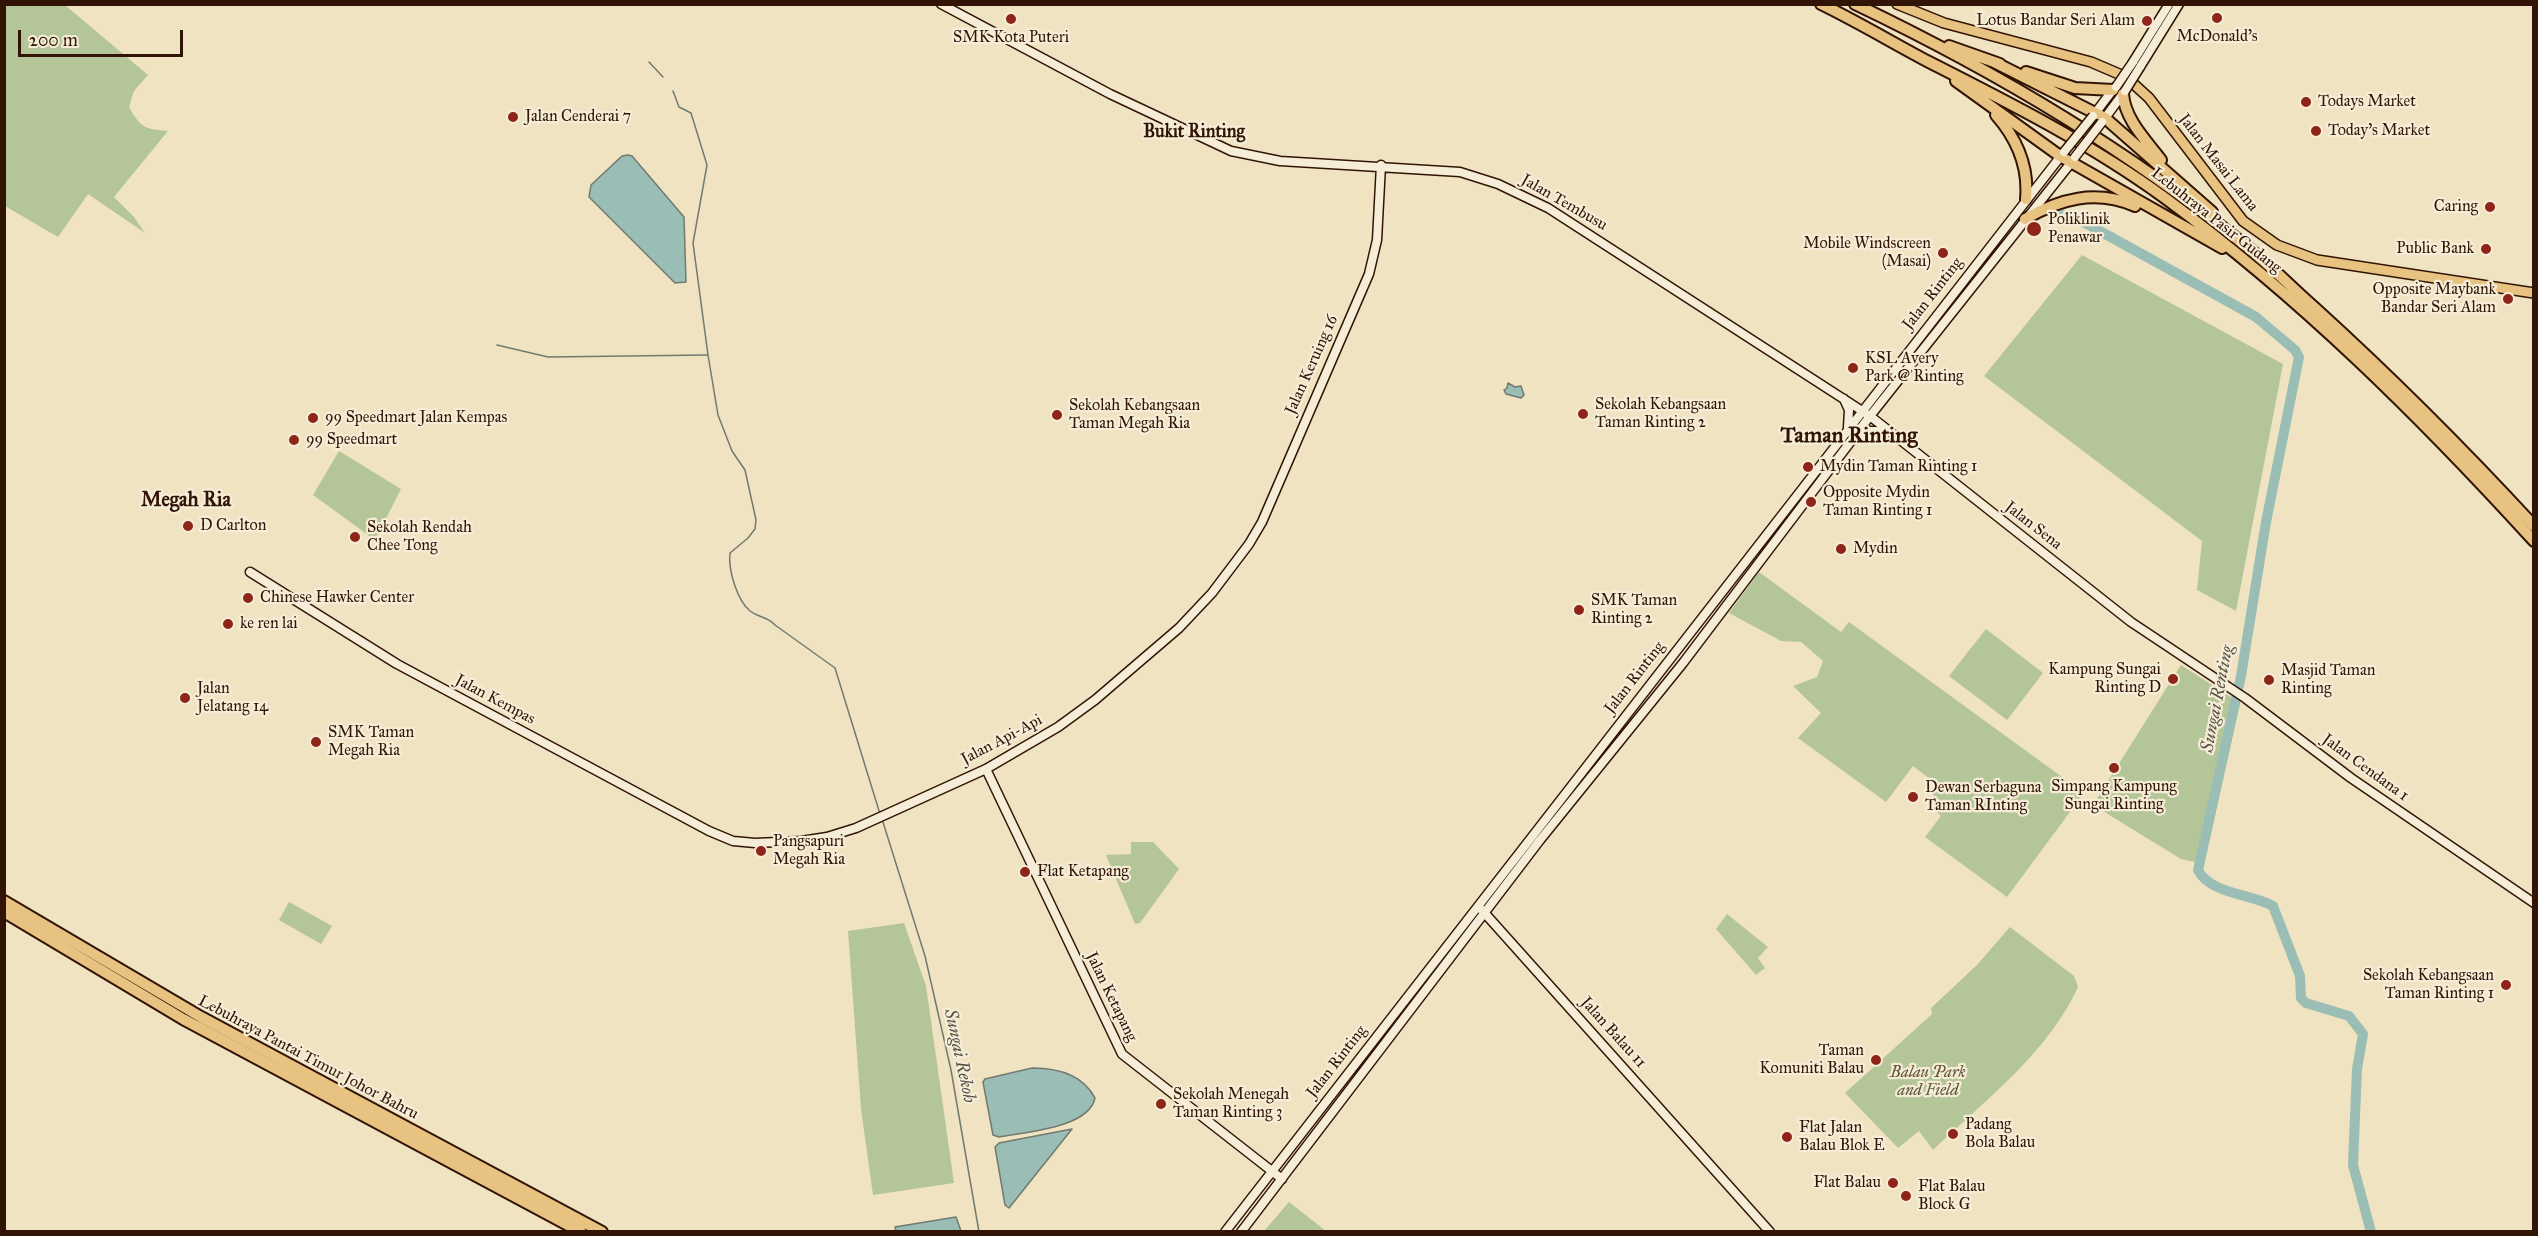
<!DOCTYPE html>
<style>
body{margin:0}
#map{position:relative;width:2538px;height:1236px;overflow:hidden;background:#f0e3c2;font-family:"IM FELL Great Primer",serif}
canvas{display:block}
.frame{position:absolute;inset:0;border:6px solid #311405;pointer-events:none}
.scale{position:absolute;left:18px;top:30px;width:165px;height:27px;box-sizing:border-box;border:3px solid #311405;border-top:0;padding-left:8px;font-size:18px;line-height:21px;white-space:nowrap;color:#311405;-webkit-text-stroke:4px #f5edd7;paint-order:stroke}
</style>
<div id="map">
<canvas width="2538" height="1236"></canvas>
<div class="frame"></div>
<div class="scale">200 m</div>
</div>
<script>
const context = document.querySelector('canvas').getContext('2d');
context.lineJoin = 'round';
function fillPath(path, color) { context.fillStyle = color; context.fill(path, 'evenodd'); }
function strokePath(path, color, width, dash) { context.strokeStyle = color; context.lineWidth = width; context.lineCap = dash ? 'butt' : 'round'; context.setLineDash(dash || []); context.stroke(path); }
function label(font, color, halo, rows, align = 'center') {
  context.font = font + ' "IM FELL Great Primer",serif'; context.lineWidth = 4.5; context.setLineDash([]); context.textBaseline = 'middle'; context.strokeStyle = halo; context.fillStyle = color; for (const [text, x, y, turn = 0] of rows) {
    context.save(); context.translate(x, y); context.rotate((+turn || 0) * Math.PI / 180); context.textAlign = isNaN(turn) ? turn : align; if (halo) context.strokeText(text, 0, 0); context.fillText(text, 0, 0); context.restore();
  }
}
fillPath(new Path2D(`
 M 5,4 L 65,5 L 148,75 L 134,91 L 129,107 C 141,128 144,129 168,131 L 114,197 L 134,217 L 145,233 L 88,194 L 58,237 L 5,206 Z
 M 2082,255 L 2283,364 L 2236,611 L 2197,590 L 2202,541 L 1984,376 Z
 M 339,451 L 401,489 L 375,540 L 313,495 Z
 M 1759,572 L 1841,632 L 1849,622 L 2084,793 L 2007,897 L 1925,837 L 1941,816 L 1935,810 L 1941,801 L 1932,794 L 1938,785 L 1913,766 L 1886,802 L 1798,738 L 1821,713 L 1793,686 L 1817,677 L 1823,661 L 1801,642 L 1781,641 L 1729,613 Z
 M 1986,629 L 2043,673 L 2007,720 L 1949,676 Z
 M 2181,665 L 2240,703 L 2204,864 L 2181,859 L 2093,805 Z
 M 1131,842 L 1153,842 L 1179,869 L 1140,923 L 1135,924 L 1106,855 L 1131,854 Z
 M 289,902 L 332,926 L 321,944 L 279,920 Z
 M 1727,914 L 1768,947 L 1758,958 L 1765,968 L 1756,975 L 1716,929 Z
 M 904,923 L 926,986 L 954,1183 L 873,1195 L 861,1109 L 848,931 Z
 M 2010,927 L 2074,976 L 2078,987 C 2048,1053 1984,1101 1933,1150 L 1919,1131 L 1898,1148 L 1845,1093 L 1932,1014 L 1931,1008 L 1977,965 Z
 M 1289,1202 L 1326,1231 L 1264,1231 Z`), '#b4c598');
const water = new Path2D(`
 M 628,155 L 632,156 L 684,217 L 686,282 L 675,283 L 589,197 L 591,185 L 622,156 Z
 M 1508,383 L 1515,387 L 1521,386 L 1524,395 L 1521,398 L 1506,394 L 1504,390 L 1507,388 Z
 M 1032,1068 C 1057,1068 1083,1075 1095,1098 C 1089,1128 1025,1132 999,1137 L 993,1135 L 983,1082 L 985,1079 Z
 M 1072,1129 L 1009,1208 L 1005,1205 L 995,1147 L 999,1143 Z
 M 956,1217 L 961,1231 L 896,1231 L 895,1227 Z`);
fillPath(water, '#9abeb6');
strokePath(water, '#707a6f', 1.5);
strokePath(new Path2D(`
 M 649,62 L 663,77
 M 673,91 L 679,107 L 691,113 L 707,165 L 693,243 L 708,355 L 718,415 L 732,451 L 745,470 L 756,520 L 755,529 L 748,538 L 730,553 C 728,570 737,600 750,611 C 759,618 767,616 775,625 L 835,668 L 880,814
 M 497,345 L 548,357 L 707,355
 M 882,819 L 925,956 L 951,1070 L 979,1232`), '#707a6f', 1.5);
strokePath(new Path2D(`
 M 2063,215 L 2078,219 L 2256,317 L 2295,350 L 2299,357 L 2266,522 L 2241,676 L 2198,870 C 2210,894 2252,894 2273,906 L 2300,976 L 2301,998 L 2306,1003 L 2349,1016 L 2363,1034 L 2357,1069 L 2353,1165 L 2371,1232`), '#9abeb6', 10);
const secondary = new Path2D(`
 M 941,4 L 1110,94 L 1231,151 L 1280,161 L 1460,172 L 1498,184 L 1548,208 L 1870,416 L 2131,622 L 2245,698 L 2351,778 L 2534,903
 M 2133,62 L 2169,4
 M 2140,67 L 2179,4
 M 2093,116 L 2115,87
 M 2102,122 L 2125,91
 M 1844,399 L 1849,410 L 1848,427
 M 1855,437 L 1869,431 L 1889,431
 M 250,572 L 397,664 L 709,831 L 733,841 L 755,843 L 801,841 L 827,837 L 856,828 L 986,769 L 1058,727 L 1095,700 L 1179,628 L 1212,593 L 1249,544 L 1262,522 L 1369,274 L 1377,240 L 1381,165
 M 986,769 L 1122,1054 L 1282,1179
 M 1481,909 L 1770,1232
 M 1225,1232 L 2064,152
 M 1241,1232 L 1540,840 L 1683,663 L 1870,416 L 2074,159`);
const primary = new Path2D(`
 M 1897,4 L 1944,23 L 2091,62 L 2126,77 L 2149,98 L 2243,221 L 2277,245 L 2317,260 L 2534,293`);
const highway = new Path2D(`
 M 1821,4 C 1858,22 1893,43 1929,62 C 2010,103 2091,144 2165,198 C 2301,298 2420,416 2534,541
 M 1855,4 C 1989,68 2125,148 2241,242 C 2267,262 2290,286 2315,308 C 2392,378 2464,450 2534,526
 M 1949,46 L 2000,64
 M 1994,62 L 2105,118 L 2212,212
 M 2026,72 L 2075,88 L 2113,90
 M 1956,81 L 2060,156 L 2222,248
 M 2123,94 C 2125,120 2146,140 2161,160
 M 1996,115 C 2017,139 2029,166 2026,199
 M 2025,219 C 2060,199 2095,189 2135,206
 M 4,901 L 201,1017 L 602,1232
 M 4,912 L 183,1019 L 581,1232`);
strokePath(secondary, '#311405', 11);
strokePath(primary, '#311405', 12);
strokePath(highway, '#311405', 14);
strokePath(secondary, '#f5edd7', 8);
strokePath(primary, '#e8c281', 9);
strokePath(highway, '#e8c281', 10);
const secondaryBridge = new Path2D(`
 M 2116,87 L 2133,62
 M 2125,91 L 2140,67
 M 2064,152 L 2093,116
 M 2075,157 L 2102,122`);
strokePath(secondaryBridge, '#311405', 11, []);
strokePath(secondaryBridge, '#f5edd7', 8);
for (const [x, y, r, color] of [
 [2217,18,6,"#8f2418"],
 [1011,19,6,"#8f2418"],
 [2147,21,6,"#8f2418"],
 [2306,102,6,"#8f2418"],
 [513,117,6,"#8f2418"],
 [2316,131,6,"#8f2418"],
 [2490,207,6,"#8f2418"],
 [2034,229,8,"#8f2418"],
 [2486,249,6,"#8f2418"],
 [1943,253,6,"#8f2418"],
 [2508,299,6,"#8f2418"],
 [1853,368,6,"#8f2418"],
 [1583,414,6,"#8f2418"],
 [1057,415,6,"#8f2418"],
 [313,418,6,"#8f2418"],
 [294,440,6,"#8f2418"],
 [1808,467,6,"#8f2418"],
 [1811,502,6,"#8f2418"],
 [188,526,6,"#8f2418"],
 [355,537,6,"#8f2418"],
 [1841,549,6,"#8f2418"],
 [248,598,6,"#8f2418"],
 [1579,610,6,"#8f2418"],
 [228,624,6,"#8f2418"],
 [2173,679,6,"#8f2418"],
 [2269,680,6,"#8f2418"],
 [185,698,6,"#8f2418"],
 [316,742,6,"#8f2418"],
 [2114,768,6,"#8f2418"],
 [1913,797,6,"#8f2418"],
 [761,851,6,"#8f2418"],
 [1025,872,6,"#8f2418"],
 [2506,985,6,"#8f2418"],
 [1876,1060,6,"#8f2418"],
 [1161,1104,6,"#8f2418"],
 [1953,1134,6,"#8f2418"],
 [1787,1137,6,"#8f2418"],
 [1893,1183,6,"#8f2418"],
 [1906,1196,6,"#8f2418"]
]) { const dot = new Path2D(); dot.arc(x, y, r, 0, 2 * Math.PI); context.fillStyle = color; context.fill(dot); strokePath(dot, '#f5edd7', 2); }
label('16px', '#311405', '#f5edd7', [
 ["Lotus Bandar Seri Alam",2135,21,"right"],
 ["McDonald's",2217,37,"center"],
 ["SMK Kota Puteri",1011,38,"center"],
 ["Todays Market",2318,102],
 ["Jalan Cenderai 7",525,117],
 ["Today's Market",2328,131],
 ["Caring",2478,207,"right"],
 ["Poliklinik",2048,220],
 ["Penawar",2048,238],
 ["Mobile Windscreen",1931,244,"right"],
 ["(Masai)",1931,262,"right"],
 ["Public Bank",2474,249,"right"],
 ["Opposite Maybank",2496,290,"right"],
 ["Bandar Seri Alam",2496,308,"right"],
 ["KSL Avery",1865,359],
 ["Park @ Rinting",1865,377],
 ["Sekolah Kebangsaan",1595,405],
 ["Taman Rinting 2",1595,423],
 ["Sekolah Kebangsaan",1069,406],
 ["Taman Megah Ria",1069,424],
 ["99 Speedmart Jalan Kempas",325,418],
 ["99 Speedmart",306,440],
 ["Mydin Taman Rinting 1",1820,467],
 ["Opposite Mydin",1823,493],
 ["Taman Rinting 1",1823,511],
 ["D Carlton",200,526],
 ["Sekolah Rendah",367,528],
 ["Chee Tong",367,546],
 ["Mydin",1853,549],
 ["Chinese Hawker Center",260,598],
 ["SMK Taman",1591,601],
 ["Rinting 2",1591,619],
 ["ke ren lai",240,624],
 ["Kampung Sungai",2161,670,"right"],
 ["Rinting D",2161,688,"right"],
 ["Masjid Taman",2281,671],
 ["Rinting",2281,689],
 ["Jalan",197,689],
 ["Jelatang 14",197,707],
 ["SMK Taman",328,733],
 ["Megah Ria",328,751],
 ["Simpang Kampung",2114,787,"center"],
 ["Sungai Rinting",2114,805,"center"],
 ["Dewan Serbaguna",1925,788],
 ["Taman RInting",1925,806],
 ["Pangsapuri",773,842],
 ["Megah Ria",773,860],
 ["Flat Ketapang",1037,872],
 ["Sekolah Kebangsaan",2494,976,"right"],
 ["Taman Rinting 1",2494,994,"right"],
 ["Taman",1864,1051,"right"],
 ["Komuniti Balau",1864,1069,"right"],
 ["Sekolah Menegah",1173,1095],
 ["Taman Rinting 3",1173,1113],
 ["Padang",1965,1125],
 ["Bola Balau",1965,1143],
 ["Flat Jalan",1799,1128],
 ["Balau Blok E",1799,1146],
 ["Flat Balau",1881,1183,"right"],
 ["Flat Balau",1918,1187],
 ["Block G",1918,1205]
], 'left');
label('16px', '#311405', '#f5edd7', [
 ["Jalan Masai Lama",2218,163,52],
 ["Jalan Tembusu",1564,203,30],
 ["Lebuhraya Pasir Gudang",2216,221,38],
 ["Jalan Rinting",1933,294,-52],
 ["Jalan Keruing 16",1312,365,-66],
 ["Jalan Sena",2033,526,38],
 ["Jalan Rinting",1635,678,-52],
 ["Jalan Kempas",495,700,28],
 ["Jalan Api-Api",1002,740,-28],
 ["Jalan Cendana 1",2365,768,36],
 ["Jalan Ketapang",1111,997,64],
 ["Jalan Balau 11",1613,1033,48],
 ["Lebuhraya Pantai Timur Johor Bahru",308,1058,28],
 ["Jalan Rinting",1337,1062,-52]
]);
label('italic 16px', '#5f5238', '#f5edd7', [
 ["Balau Park",1928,1073],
 ["and Field",1928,1091]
]);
label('bold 18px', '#311405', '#f5edd7', [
 ["Bukit Rinting",1194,133]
]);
label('italic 18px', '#565043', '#f5edd7', [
 ["Sungai Renting",2218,699,-79],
 ["Sungai Rekoh",959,1056,78]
]);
label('bold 20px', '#311405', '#f5edd7', [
 ["Megah Ria",186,501]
]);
label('bold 22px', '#311405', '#f5edd7', [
 ["Taman Rinting",1849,437]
]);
</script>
